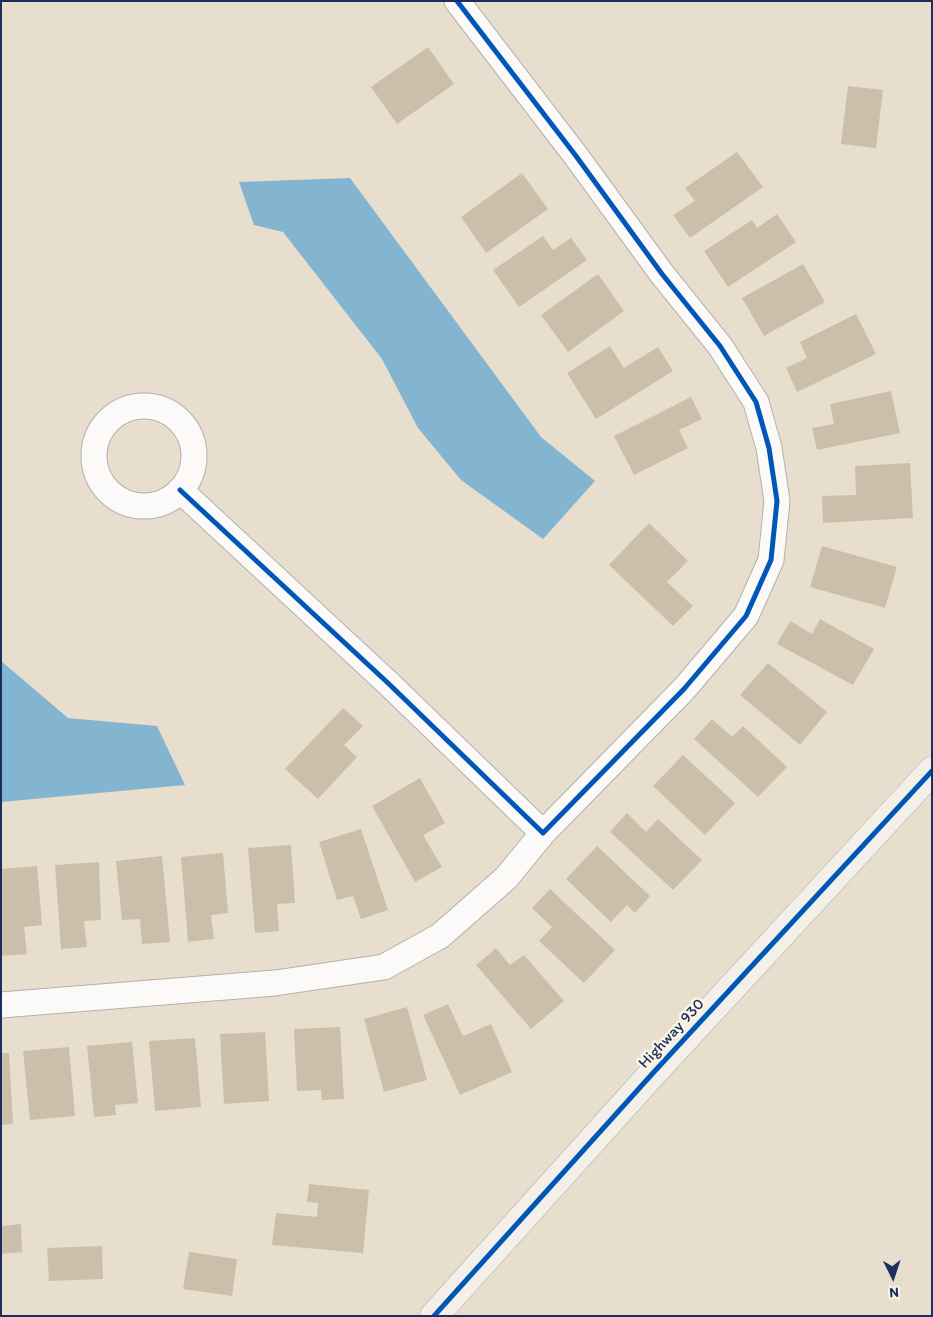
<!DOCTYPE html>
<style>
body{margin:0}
#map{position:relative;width:933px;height:1317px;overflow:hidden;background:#e8dece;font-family:Itim,sans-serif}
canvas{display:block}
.frame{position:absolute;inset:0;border:2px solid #1b2f5e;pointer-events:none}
.north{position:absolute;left:868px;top:1252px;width:50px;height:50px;-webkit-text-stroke:4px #fcf5e5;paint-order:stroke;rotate:176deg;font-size:14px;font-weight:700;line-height:20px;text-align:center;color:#1b2f5e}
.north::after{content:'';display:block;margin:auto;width:18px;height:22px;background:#1b2f5e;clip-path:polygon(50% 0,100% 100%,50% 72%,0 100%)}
</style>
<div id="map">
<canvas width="933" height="1317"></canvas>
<div class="frame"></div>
<div class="north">N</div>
</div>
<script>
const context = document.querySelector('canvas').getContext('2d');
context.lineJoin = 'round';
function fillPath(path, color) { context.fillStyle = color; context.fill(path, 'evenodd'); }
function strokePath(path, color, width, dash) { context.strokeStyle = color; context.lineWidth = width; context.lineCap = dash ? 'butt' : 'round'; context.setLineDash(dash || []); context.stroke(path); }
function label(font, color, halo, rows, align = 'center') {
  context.font = font + ' Itim,sans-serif'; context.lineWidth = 5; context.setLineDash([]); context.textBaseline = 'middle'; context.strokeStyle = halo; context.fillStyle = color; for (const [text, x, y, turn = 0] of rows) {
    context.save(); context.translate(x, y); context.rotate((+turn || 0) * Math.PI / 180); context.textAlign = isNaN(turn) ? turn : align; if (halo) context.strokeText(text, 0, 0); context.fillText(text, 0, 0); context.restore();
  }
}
fillPath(new Path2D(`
 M 350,178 L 541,437 L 595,481 L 543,539 L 461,480 L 418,428 L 382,359 L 283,232 L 254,225 L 239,182 Z
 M 1,661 L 68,718 L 157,726 L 185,785 L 1,802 Z`), '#83b5d0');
fillPath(new Path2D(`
 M 428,47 L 454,84 L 397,124 L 371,87 Z
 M 848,86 L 883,90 L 876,148 L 841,144 Z
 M 737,152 L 763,187 L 690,238 L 673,215 L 695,201 L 685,188 Z
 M 522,173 L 548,209 L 486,253 L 461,217 Z
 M 777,214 L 796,242 L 728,287 L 704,251 L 752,220 L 757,228 Z
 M 543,236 L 553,250 L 571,238 L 587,260 L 519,307 L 493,270 Z
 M 803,264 L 825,302 L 764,336 L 742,298 Z
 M 598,274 L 624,311 L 568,352 L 541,315 Z
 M 856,314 L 876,354 L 797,392 L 786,368 L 807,358 L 800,342 Z
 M 610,346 L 624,368 L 658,347 L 673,371 L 596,419 L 567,373 Z
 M 891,391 L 900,433 L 817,450 L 812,428 L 834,424 L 830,404 Z
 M 691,397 L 702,419 L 679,430 L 688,448 L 634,475 L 614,436 Z
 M 910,463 L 913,518 L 823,523 L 822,496 L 856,495 L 855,466 Z
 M 649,523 L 688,561 L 667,582 L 693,606 L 673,626 L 609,565 Z
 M 822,546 L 897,567 L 885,608 L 810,587 Z
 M 820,619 L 874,649 L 853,685 L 777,644 L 790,621 L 812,634 Z
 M 768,663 L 827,712 L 800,745 L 740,695 Z
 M 343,708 L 363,726 L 344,745 L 357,757 L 318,799 L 285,769 Z
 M 712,719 L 732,737 L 743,726 L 787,767 L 758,797 L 694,739 Z
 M 683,755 L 735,803 L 705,835 L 653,786 Z
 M 420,778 L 445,823 L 423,835 L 442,867 L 415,882 L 372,806 Z
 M 627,813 L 646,832 L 658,819 L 702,860 L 673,890 L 610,832 Z
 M 361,829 L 388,910 L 361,919 L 353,896 L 337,900 L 319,842 Z
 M 291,845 L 295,903 L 277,904 L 279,931 L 255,933 L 248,848 Z
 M 597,846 L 650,896 L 635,913 L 627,905 L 611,922 L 566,879 Z
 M 223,853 L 228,913 L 211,915 L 214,939 L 188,942 L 181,857 Z
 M 162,856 L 170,942 L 142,944 L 140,919 L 122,920 L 116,861 Z
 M 99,862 L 101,920 L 84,921 L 87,947 L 61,949 L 55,865 Z
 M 37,866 L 42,925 L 24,927 L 27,954 L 1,956 L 1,869 Z
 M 550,889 L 615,950 L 584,983 L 539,941 L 552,927 L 532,908 Z
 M 496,948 L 510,965 L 524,955 L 564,1001 L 531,1029 L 476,965 Z
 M 448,1004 L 463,1036 L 491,1024 L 512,1072 L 460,1095 L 423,1015 Z
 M 407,1007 L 427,1080 L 384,1092 L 364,1019 Z
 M 340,1027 L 344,1099 L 322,1100 L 321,1090 L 297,1091 L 294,1029 Z
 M 265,1032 L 269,1101 L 224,1104 L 220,1034 Z
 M 195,1038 L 201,1107 L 155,1111 L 149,1041 Z
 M 132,1042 L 138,1103 L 115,1105 L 116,1115 L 94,1117 L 87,1046 Z
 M 69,1047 L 75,1116 L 30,1120 L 23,1051 Z
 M 1,1053 L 9,1053 L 13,1124 L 1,1125 Z
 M 309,1184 L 369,1190 L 363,1253 L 272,1245 L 276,1213 L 317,1217 L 318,1203 L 307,1202 Z
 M 21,1224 L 22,1252 L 1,1254 L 1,1226 Z
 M 102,1246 L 103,1279 L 49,1281 L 47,1248 Z
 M 189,1252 L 237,1259 L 232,1296 L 183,1289 Z`), '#ccbfaa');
const street = new Path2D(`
 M94 456a50 50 0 1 1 100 0a50 50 0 1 1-100 0Z
 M 180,490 L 389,684 L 543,833 L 684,689 L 746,616 L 771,560 L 777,501 L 769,448 L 756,402 L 720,346 L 662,274 L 576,156 L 457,1
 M 1,1005 L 275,983 L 384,967 L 440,936 L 506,878 L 543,833`);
const secondary = new Path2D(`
 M 434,1316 L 653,1073 L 932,771`);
strokePath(street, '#b4b0aa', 27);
strokePath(secondary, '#b4b0aa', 29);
strokePath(street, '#fcfaf8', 25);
strokePath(secondary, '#f2f0e8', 28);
strokePath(new Path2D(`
 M 180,490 L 389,684 L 543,833 L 684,689 L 746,616 L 771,560 L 777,501 L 769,448 L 756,402 L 720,346 L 662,274 L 576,156 L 457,1
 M 434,1316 L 653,1073 L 932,771`), '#0057b8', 5);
label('16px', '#1b2f5e', '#fcf5e5', [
 ["Highway 930",672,1034,-47]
]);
</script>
